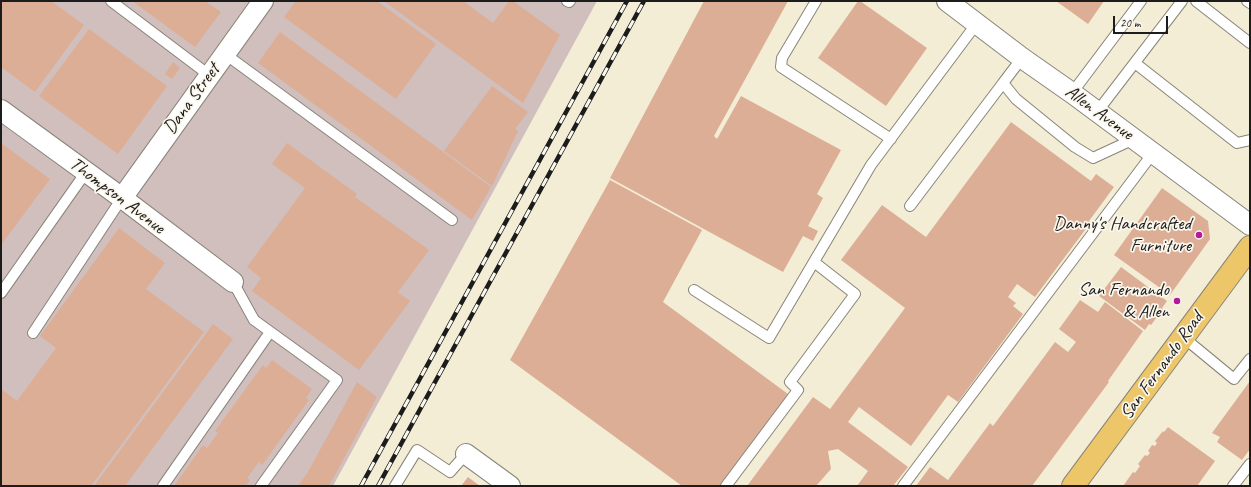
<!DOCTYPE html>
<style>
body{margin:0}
#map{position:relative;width:1251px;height:487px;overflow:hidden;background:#f3edd6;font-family:Caveat,sans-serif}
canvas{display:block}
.frame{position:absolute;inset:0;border:2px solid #1c1c1c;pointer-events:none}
.scale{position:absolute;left:1113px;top:16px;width:55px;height:18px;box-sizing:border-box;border:2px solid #1c1c1c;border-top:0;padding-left:5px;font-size:12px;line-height:14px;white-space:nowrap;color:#1c1c1c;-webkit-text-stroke:3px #fbf7ec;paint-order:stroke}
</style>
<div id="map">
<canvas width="1251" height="487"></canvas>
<div class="frame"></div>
<div class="scale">20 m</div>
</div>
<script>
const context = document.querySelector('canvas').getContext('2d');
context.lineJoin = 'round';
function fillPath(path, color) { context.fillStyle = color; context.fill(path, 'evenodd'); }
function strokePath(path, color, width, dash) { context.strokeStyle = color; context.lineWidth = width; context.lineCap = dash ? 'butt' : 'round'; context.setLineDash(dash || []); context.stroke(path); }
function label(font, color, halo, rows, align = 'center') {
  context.font = font + ' Caveat,sans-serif'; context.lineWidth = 3.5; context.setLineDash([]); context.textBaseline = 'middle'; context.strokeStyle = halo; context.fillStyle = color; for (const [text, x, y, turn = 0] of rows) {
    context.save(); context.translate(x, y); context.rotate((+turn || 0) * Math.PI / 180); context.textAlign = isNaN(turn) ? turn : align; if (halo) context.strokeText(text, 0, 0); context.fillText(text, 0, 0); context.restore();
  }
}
fillPath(new Path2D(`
 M 1,1 L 597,1 L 333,486 L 1,486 Z`), '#d1bfbe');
fillPath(new Path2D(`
 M 1,1 L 51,1 L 84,25 L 35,92 L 1,67 Z
 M 132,1 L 205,1 L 221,12 L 195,47 Z
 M 296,1 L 377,1 L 436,44 L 396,99 L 284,17 Z
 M 384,1 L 463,1 L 493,23 L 509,1 L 513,1 L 560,35 L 523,103 Z
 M 704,1 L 788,1 L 714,136 L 717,139 L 741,96 L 841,150 L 817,194 L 823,198 L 808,226 L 818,231 L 813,241 L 803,236 L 783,272 L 610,178 Z
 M 858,1 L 860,1 L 927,48 L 886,106 L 818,58 Z
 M 1056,1 L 1104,1 L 1088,24 Z
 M 89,29 L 167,86 L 118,154 L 39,96 Z
 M 280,32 L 491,187 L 472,220 L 258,63 Z
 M 173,62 L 180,68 L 172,79 L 165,74 Z
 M 492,86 L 528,112 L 515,129 L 518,131 L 492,186 L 444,151 Z
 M 1011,122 L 1091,181 L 1096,174 L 1114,187 L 1089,221 L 1091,222 L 1035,297 L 1017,284 L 1008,297 L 1016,303 L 1013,306 L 1023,314 L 958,402 L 948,395 L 911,446 L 859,407 L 848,422 L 908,467 L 893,486 L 857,486 L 868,471 L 838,449 L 828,451 L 831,469 L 816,486 L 747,486 L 813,397 L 830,409 L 905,308 L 841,260 L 882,205 L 926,237 Z
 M 1,143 L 50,179 L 1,245 Z
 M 287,143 L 357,194 L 355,197 L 429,250 L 398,292 L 410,301 L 359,370 L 252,291 L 261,278 L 247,267 L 305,188 L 272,164 Z
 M 610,180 L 702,230 L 663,302 L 788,394 L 720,486 L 682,486 L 510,360 Z
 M 1162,188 L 1208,221 L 1210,239 L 1170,295 L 1114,255 Z
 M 119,228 L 165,263 L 146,289 L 204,332 L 91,486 L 1,486 L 1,389 L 17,401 L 56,348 L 40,336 Z
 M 1121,267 L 1167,301 L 1162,308 L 1163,309 L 1151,325 L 1149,324 L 1145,330 L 1099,296 Z
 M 1080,300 L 1098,312 L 1105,302 L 1143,331 L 1108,381 L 1109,382 L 1032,486 L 916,486 L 930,467 L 948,480 L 990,423 L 993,426 L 1055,342 L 1068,352 L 1076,342 L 1059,329 Z
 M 213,324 L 233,339 L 125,486 L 94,486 Z
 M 272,360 L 312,389 L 306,398 L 309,400 L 262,465 L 259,462 L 247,478 L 250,480 L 246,486 L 174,486 L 203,445 L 207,448 L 218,433 L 215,431 L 263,365 L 266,368 Z
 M 1250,381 L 1250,449 L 1242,460 L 1217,442 L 1220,437 L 1212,433 Z
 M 357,382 L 377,397 L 329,486 L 298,486 L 308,472 Z
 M 1168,427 L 1215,461 L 1197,486 L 1123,486 L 1133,472 L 1135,473 L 1140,466 L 1138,464 L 1145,455 L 1147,456 L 1150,453 L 1148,451 L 1152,445 L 1155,446 L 1157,443 L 1155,441 L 1163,431 L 1164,432 Z
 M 468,477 L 480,486 L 461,486 Z`), '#dcae95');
const lane = new Path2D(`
 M 111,1 L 209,75
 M 567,1 L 569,2 L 570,1
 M 816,1 L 782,58 L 781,67 L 891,139
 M 1196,1 L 1250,43
 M 1247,1 L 1250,3
 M 225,54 L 452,220
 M 1022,58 L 1003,83 L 1016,99 L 1075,147 L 1093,158 L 1134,139
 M 1135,63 L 1237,143 L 1250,140
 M 1072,93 L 1141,1
 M 1097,112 L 1182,1
 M 910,206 L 1003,83
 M 233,282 L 254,320 L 337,380 L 261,486
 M 694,290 L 769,338 L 871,165 L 977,23
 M 1,293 L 86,172
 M 33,333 L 122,198
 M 1183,337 L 1234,379 L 1250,359
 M 163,486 L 270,332
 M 395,486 L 417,450 L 450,472 L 466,454
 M 726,486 L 798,390 L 790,382 L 855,294 L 814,262
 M 903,486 L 1153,153
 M 1233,486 L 1250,464`);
const street = new Path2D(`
 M 947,1 L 1022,58 L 1072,93 L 1250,225
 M 1,110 L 122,198 L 233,282
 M 122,198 L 263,1
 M 466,454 L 510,486`);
const primary = new Path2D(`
 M 1073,486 L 1250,247`);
strokePath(lane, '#888479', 12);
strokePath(street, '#888479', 22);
strokePath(primary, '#888479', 24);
strokePath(lane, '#fff', 10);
strokePath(street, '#fff', 20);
strokePath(primary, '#ecc669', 22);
const rail = new Path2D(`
 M 361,486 L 627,1
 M 378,486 L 644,1`);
strokePath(rail, '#1c1c1c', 4.5);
strokePath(rail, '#fbf7ec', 3, [9]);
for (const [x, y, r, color] of [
 [1199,235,4,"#b5179e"],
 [1177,301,4,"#b5179e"]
]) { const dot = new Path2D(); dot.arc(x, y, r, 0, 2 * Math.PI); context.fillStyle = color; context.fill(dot); strokePath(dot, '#fbf7ec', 1.5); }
label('19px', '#1c1c1c', '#fbf7ec', [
 ["Dana Street",192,99,-54],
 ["Allen Avenue",1099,113,36],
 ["Thompson Avenue",117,196,37],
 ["San Fernando Road",1162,366,-54]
]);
label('19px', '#1c1c1c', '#fbf7ec', [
 ["Danny's Handcrafted",1191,224],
 ["Furniture",1191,246],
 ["San Fernando",1169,290],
 ["& Allen",1169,312]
], 'right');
</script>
